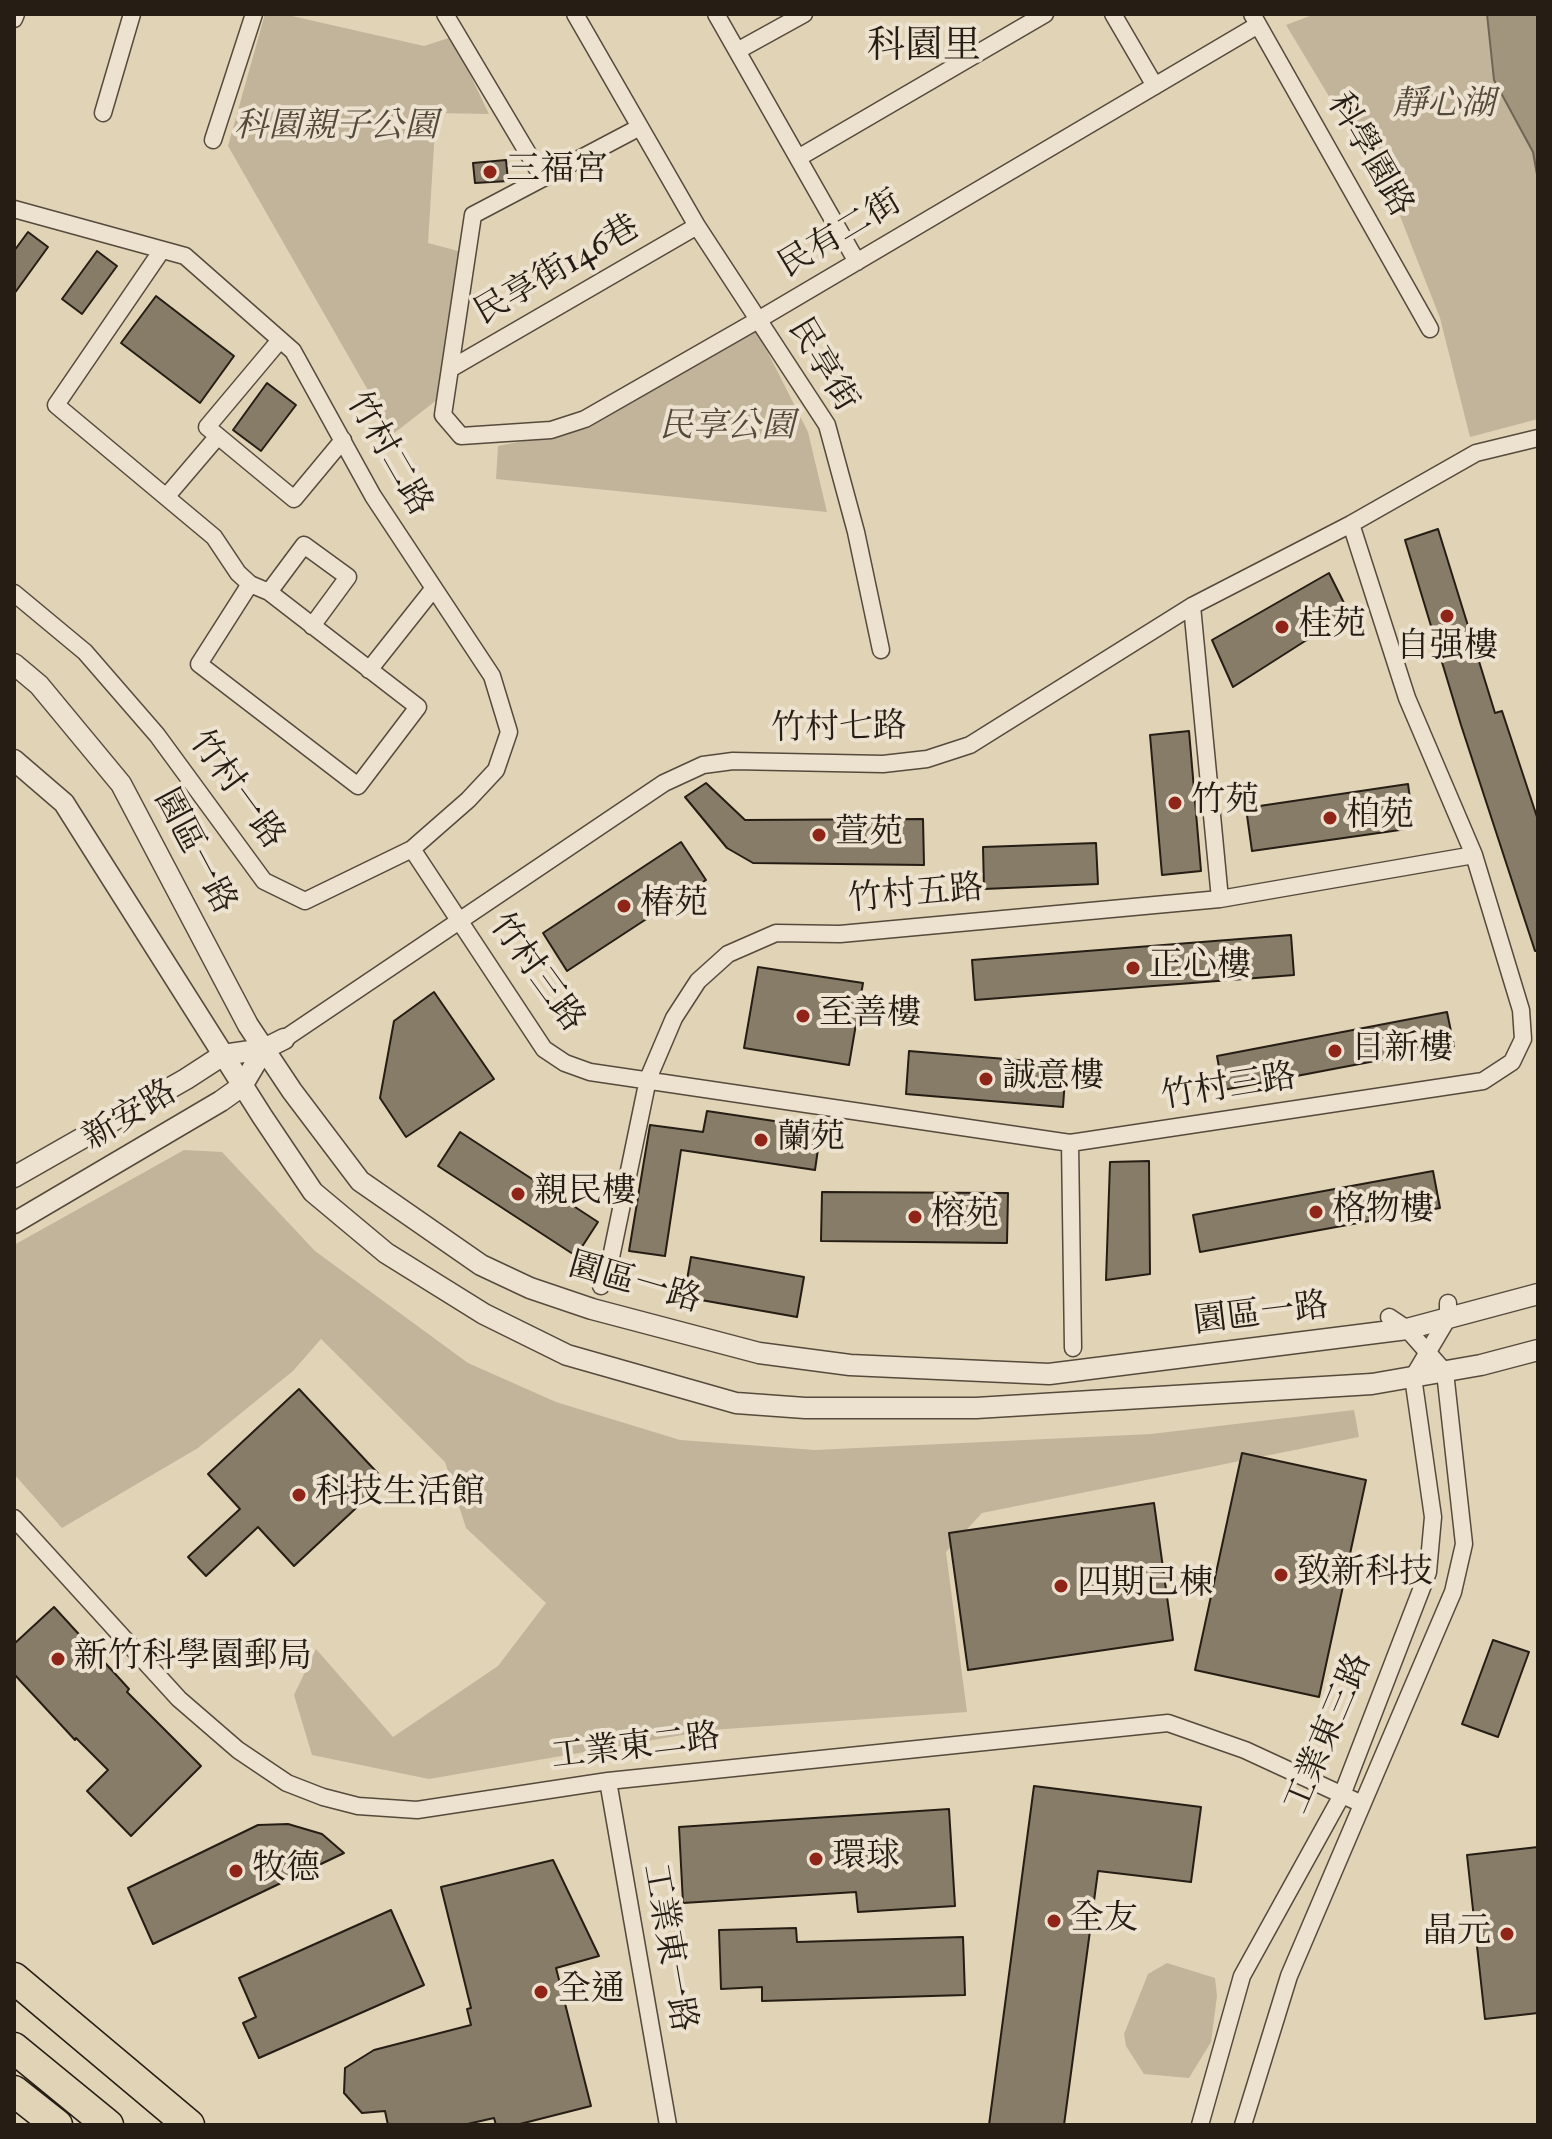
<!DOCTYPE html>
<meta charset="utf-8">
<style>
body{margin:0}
#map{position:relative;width:1552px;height:2139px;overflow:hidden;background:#e1d3b5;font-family:"IM FELL Double Pica",serif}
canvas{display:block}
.frame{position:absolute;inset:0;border:16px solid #261d14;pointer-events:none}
</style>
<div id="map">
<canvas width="1552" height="2139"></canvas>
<div class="frame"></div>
</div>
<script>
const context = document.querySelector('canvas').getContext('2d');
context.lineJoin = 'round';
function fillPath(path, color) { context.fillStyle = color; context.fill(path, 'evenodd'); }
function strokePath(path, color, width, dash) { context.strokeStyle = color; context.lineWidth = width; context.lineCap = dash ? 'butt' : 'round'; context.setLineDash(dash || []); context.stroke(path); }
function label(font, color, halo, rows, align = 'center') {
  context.font = font + ' "IM FELL Double Pica","Noto Serif TC",serif'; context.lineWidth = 8; context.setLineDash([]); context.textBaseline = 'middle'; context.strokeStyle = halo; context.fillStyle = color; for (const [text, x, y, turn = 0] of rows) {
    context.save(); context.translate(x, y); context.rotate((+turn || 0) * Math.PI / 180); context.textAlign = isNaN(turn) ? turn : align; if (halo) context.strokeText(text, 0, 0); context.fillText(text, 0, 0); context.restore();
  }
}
fillPath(new Path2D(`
 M 265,14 L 283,14 L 424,46 L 452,37 L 489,114 L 436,113 L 428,243 L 462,252 L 438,399 L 393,434 L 228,146 Z
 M 1315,14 L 1538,14 L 1538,419 L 1470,437 L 1440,318 L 1398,211 L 1286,25 Z
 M 756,329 L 808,432 L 827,512 L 496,479 L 498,446 L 589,428 Z
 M 184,1150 L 222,1152 L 315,1251 L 468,1363 L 556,1402 L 680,1440 L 815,1450 L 1151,1434 L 1354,1410 L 1359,1437 L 982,1513 L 946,1552 L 967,1712 L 711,1730 L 429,1779 L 312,1755 L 294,1695 L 316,1649 L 393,1737 L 498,1666 L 546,1603 L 466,1528 L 445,1462 L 321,1339 L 293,1371 L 198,1448 L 62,1528 L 14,1474 L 14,1245 Z
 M 1167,1963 L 1215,1978 L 1217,1996 L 1211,2042 L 1189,2078 L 1144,2074 L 1126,2046 L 1124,2034 L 1148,1974 Z`), '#c1b49a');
const water = new Path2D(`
 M 1487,14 L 1538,14 L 1538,180 L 1533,152 L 1494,80 Z`);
fillPath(water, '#a1957e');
strokePath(water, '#706554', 2);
const building = new Path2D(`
 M 506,160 L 508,181 L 475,183 L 473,163 Z
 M 28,232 L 48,247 L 14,294 L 14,251 Z
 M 97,251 L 117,266 L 82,314 L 62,299 Z
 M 156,296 L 234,356 L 200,403 L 121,343 Z
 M 267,383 L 296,405 L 261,451 L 233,430 Z
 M 1438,529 L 1495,713 L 1502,711 L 1538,820 L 1538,950 L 1535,951 L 1461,725 L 1405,540 Z
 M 1329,573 L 1349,613 L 1233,687 L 1212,640 Z
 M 1189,731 L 1201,871 L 1162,875 L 1150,735 Z
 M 706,783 L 745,820 L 923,819 L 924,865 L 753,863 L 727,848 L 685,797 Z
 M 1408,784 L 1414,828 L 1252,851 L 1246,808 Z
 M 681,842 L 706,880 L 567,971 L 543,933 Z
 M 1096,843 L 1098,884 L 984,889 L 983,847 Z
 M 1291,935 L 1294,975 L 975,1000 L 972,960 Z
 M 758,967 L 863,983 L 849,1065 L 744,1048 Z
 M 434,992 L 494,1079 L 406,1137 L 380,1098 L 394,1021 Z
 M 1447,1012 L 1454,1046 L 1223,1090 L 1217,1056 Z
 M 909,1051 L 1066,1064 L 1063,1107 L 906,1094 Z
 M 707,1111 L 821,1128 L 815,1170 L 681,1150 L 665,1256 L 629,1251 L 650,1125 L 703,1132 Z
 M 460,1132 L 598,1222 L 576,1256 L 438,1166 Z
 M 1149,1161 L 1150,1274 L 1106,1280 L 1110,1162 Z
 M 1433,1171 L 1440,1208 L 1200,1252 L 1193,1215 Z
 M 822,1192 L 1008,1193 L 1007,1243 L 821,1241 Z
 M 691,1257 L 804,1277 L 797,1317 L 684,1297 Z
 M 299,1389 L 385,1481 L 294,1566 L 258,1527 L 206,1576 L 188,1557 L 240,1509 L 208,1474 Z
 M 1242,1453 L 1366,1480 L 1319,1697 L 1195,1670 Z
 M 1154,1503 L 1173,1640 L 968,1670 L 949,1533 Z
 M 54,1607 L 129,1689 L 127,1692 L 201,1766 L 131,1836 L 87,1791 L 108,1770 L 76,1738 L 75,1740 L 14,1674 L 14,1644 Z
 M 1493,1640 L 1529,1652 L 1498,1737 L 1462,1724 Z
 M 1034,1786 L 1201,1807 L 1191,1882 L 1098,1871 L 1064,2125 L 989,2125 Z
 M 949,1809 L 955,1906 L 858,1912 L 856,1892 L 683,1903 L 679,1827 Z
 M 288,1824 L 322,1834 L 344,1853 L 153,1944 L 128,1888 L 258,1825 Z
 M 1538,1847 L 1538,2013 L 1485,2019 L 1467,1855 Z
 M 553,1860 L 599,1956 L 556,1968 L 591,2106 L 516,2125 L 496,2125 L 494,2118 L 463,2125 L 388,2125 L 385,2111 L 362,2113 L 344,2093 L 345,2068 L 374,2050 L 471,2025 L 467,2009 L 471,2008 L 441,1887 Z
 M 391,1910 L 424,1985 L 259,2058 L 243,2023 L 256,2017 L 239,1978 Z
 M 796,1928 L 797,1942 L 963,1937 L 965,1995 L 762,2001 L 762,1987 L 721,1989 L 719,1930 Z`);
fillPath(building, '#877c68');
strokePath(building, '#261d14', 2);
const minor = new Path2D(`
 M 445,14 L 542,177
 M 575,14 L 697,226 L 827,425 L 856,532 L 881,650
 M 716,14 L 857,262
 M 1113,14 L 1155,86
 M 1252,14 L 1430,329
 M 14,19 L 16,14
 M 737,51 L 804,14
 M 103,113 L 132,14
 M 640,127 L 473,215 L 443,415 L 461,436 L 551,430 L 585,419 L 758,320 L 1258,25
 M 213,140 L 254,14
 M 798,158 L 1045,14
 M 14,209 L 185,256 L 293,351 L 373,496 L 492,676 L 509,732 L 496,770 L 468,800 L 412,849 L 305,901 L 264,881 L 157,735 L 85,652 L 14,593
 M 162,250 L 56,405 L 214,537 L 238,573 L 250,584
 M 280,340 L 207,427 L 294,499 L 343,440
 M 450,369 L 697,226
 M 166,497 L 218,436
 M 250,584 L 269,592 L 418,707 L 358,786 L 199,664 Z
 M 269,592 L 304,545 L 348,577 L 312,626
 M 1192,606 L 1220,899
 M 369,670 L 434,588
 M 412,849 L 544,1049 L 565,1063 L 590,1072 L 1070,1143 L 1483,1081 L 1512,1062 L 1523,1039 L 1521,1010 L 1474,855 L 1407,698 L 1351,524
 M 284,1039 L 664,783 L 703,765 L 733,761 L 883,764 L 927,759 L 970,745 L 1192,606 L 1351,524 L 1476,453 L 1538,438
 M 1070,1143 L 1073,1348
 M 601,1286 L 609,1267 L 648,1079 L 674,1018 L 698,981 L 728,954 L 776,933 L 840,934 L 1220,899 L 1474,855
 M 14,1518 L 179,1699 L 238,1750 L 287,1783 L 323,1797 L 358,1806 L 417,1810 L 608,1781 L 1168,1723 L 1245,1750 L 1362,1804
 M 608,1781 L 668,2125
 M 1200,2125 L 1242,1976 L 1342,1795 L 1428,1572 L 1433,1517 L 1413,1377 L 1448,1318 L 1448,1303
 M 1243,2125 L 1289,1976 L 1453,1592 L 1464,1544 L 1445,1372 L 1407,1329 L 1389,1317`);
const tertiary = new Path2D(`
 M 14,664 L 39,685 L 121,784 L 248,1025 L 292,1091 L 360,1181 L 481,1265 L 530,1288 L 592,1309 L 759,1353 L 850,1365 L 1049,1374 L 1407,1329 L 1538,1294
 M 14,760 L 64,803 L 262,1116 L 313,1192 L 386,1253 L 484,1314 L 567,1355 L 736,1403 L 805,1408 L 976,1408 L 1372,1384 L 1481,1365 L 1538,1350
 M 14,1177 L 186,1079 L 223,1055 L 264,1049 L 284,1039
 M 14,1223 L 221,1101 L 242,1086 L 264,1049`);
const motorway = new Path2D(`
 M 14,1978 L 189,2125
 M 14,2048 L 108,2125
 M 14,2091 L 57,2125`);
strokePath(minor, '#554a3c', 19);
strokePath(tertiary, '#554a3c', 23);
strokePath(motorway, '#261d14', 33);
strokePath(minor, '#ece2cf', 16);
strokePath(tertiary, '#ece2cf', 20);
strokePath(motorway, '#e1d3b5', 30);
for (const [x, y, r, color] of [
 [490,172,8,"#8f2418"],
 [1447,616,8,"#8f2418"],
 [1282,627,8,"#8f2418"],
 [1175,803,8,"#8f2418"],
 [1330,818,8,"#8f2418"],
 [819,835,8,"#8f2418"],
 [624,906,8,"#8f2418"],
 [1133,968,8,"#8f2418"],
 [803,1016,8,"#8f2418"],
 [1335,1051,8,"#8f2418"],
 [986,1079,8,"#8f2418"],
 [761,1140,8,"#8f2418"],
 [518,1194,8,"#8f2418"],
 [1316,1212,8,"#8f2418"],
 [915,1217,8,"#8f2418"],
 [299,1495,8,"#8f2418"],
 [1281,1575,8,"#8f2418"],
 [1061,1586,8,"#8f2418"],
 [58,1659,8,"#8f2418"],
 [816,1859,8,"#8f2418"],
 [236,1871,8,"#8f2418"],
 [1054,1921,8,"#8f2418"],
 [1507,1934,8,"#8f2418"],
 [541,1992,8,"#8f2418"]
]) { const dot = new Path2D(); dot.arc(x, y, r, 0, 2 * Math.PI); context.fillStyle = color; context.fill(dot); strokePath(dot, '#ece2cf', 3); }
label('italic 34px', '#544a3c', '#ece2cf', [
 ["靜心湖",1444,107],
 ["科園親子公園",336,129],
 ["民享公園",727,429]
]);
label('34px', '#261d14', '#ece2cf', [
 ["科學園路",1368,156,60],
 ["民有二街",841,236,-31],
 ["民享街146巷",558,272,-30],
 ["民享街",821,366,59],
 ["竹村二路",387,455,60],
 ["竹村七路",839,730,-1],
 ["竹村一路",235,791,54],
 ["園區一路",193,852,62],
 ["竹村五路",916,896,-5],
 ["竹村三路",535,974,54],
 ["竹村三路",1229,1089,-9],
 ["新安路",131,1117,-31],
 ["園區一路",634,1285,16],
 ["園區一路",1261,1316,-7],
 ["工業東三路",1330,1734,-67],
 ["工業東二路",636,1749,-7],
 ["工業東一路",667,1948,80]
]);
label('34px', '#261d14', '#ece2cf', [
 ["三福宮",506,172],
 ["桂苑",1298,627],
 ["自强樓",1447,649,"center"],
 ["竹苑",1191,803],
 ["柏苑",1346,818],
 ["萱苑",835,835],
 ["椿苑",640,906],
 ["正心樓",1149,968],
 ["至善樓",819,1016],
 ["日新樓",1351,1051],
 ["誠意樓",1002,1079],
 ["蘭苑",777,1140],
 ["親民樓",534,1194],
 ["格物樓",1332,1212],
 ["榕苑",931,1217],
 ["科技生活館",315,1495],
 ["致新科技",1297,1575],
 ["四期己棟",1077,1586],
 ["新竹科學園郵局",74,1659],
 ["環球",832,1859],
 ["牧德",252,1871],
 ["全友",1070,1921],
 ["晶元",1491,1934,"right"],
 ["全通",557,1992]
], 'left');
label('38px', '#261d14', '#ece2cf', [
 ["科園里",924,49]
]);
</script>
